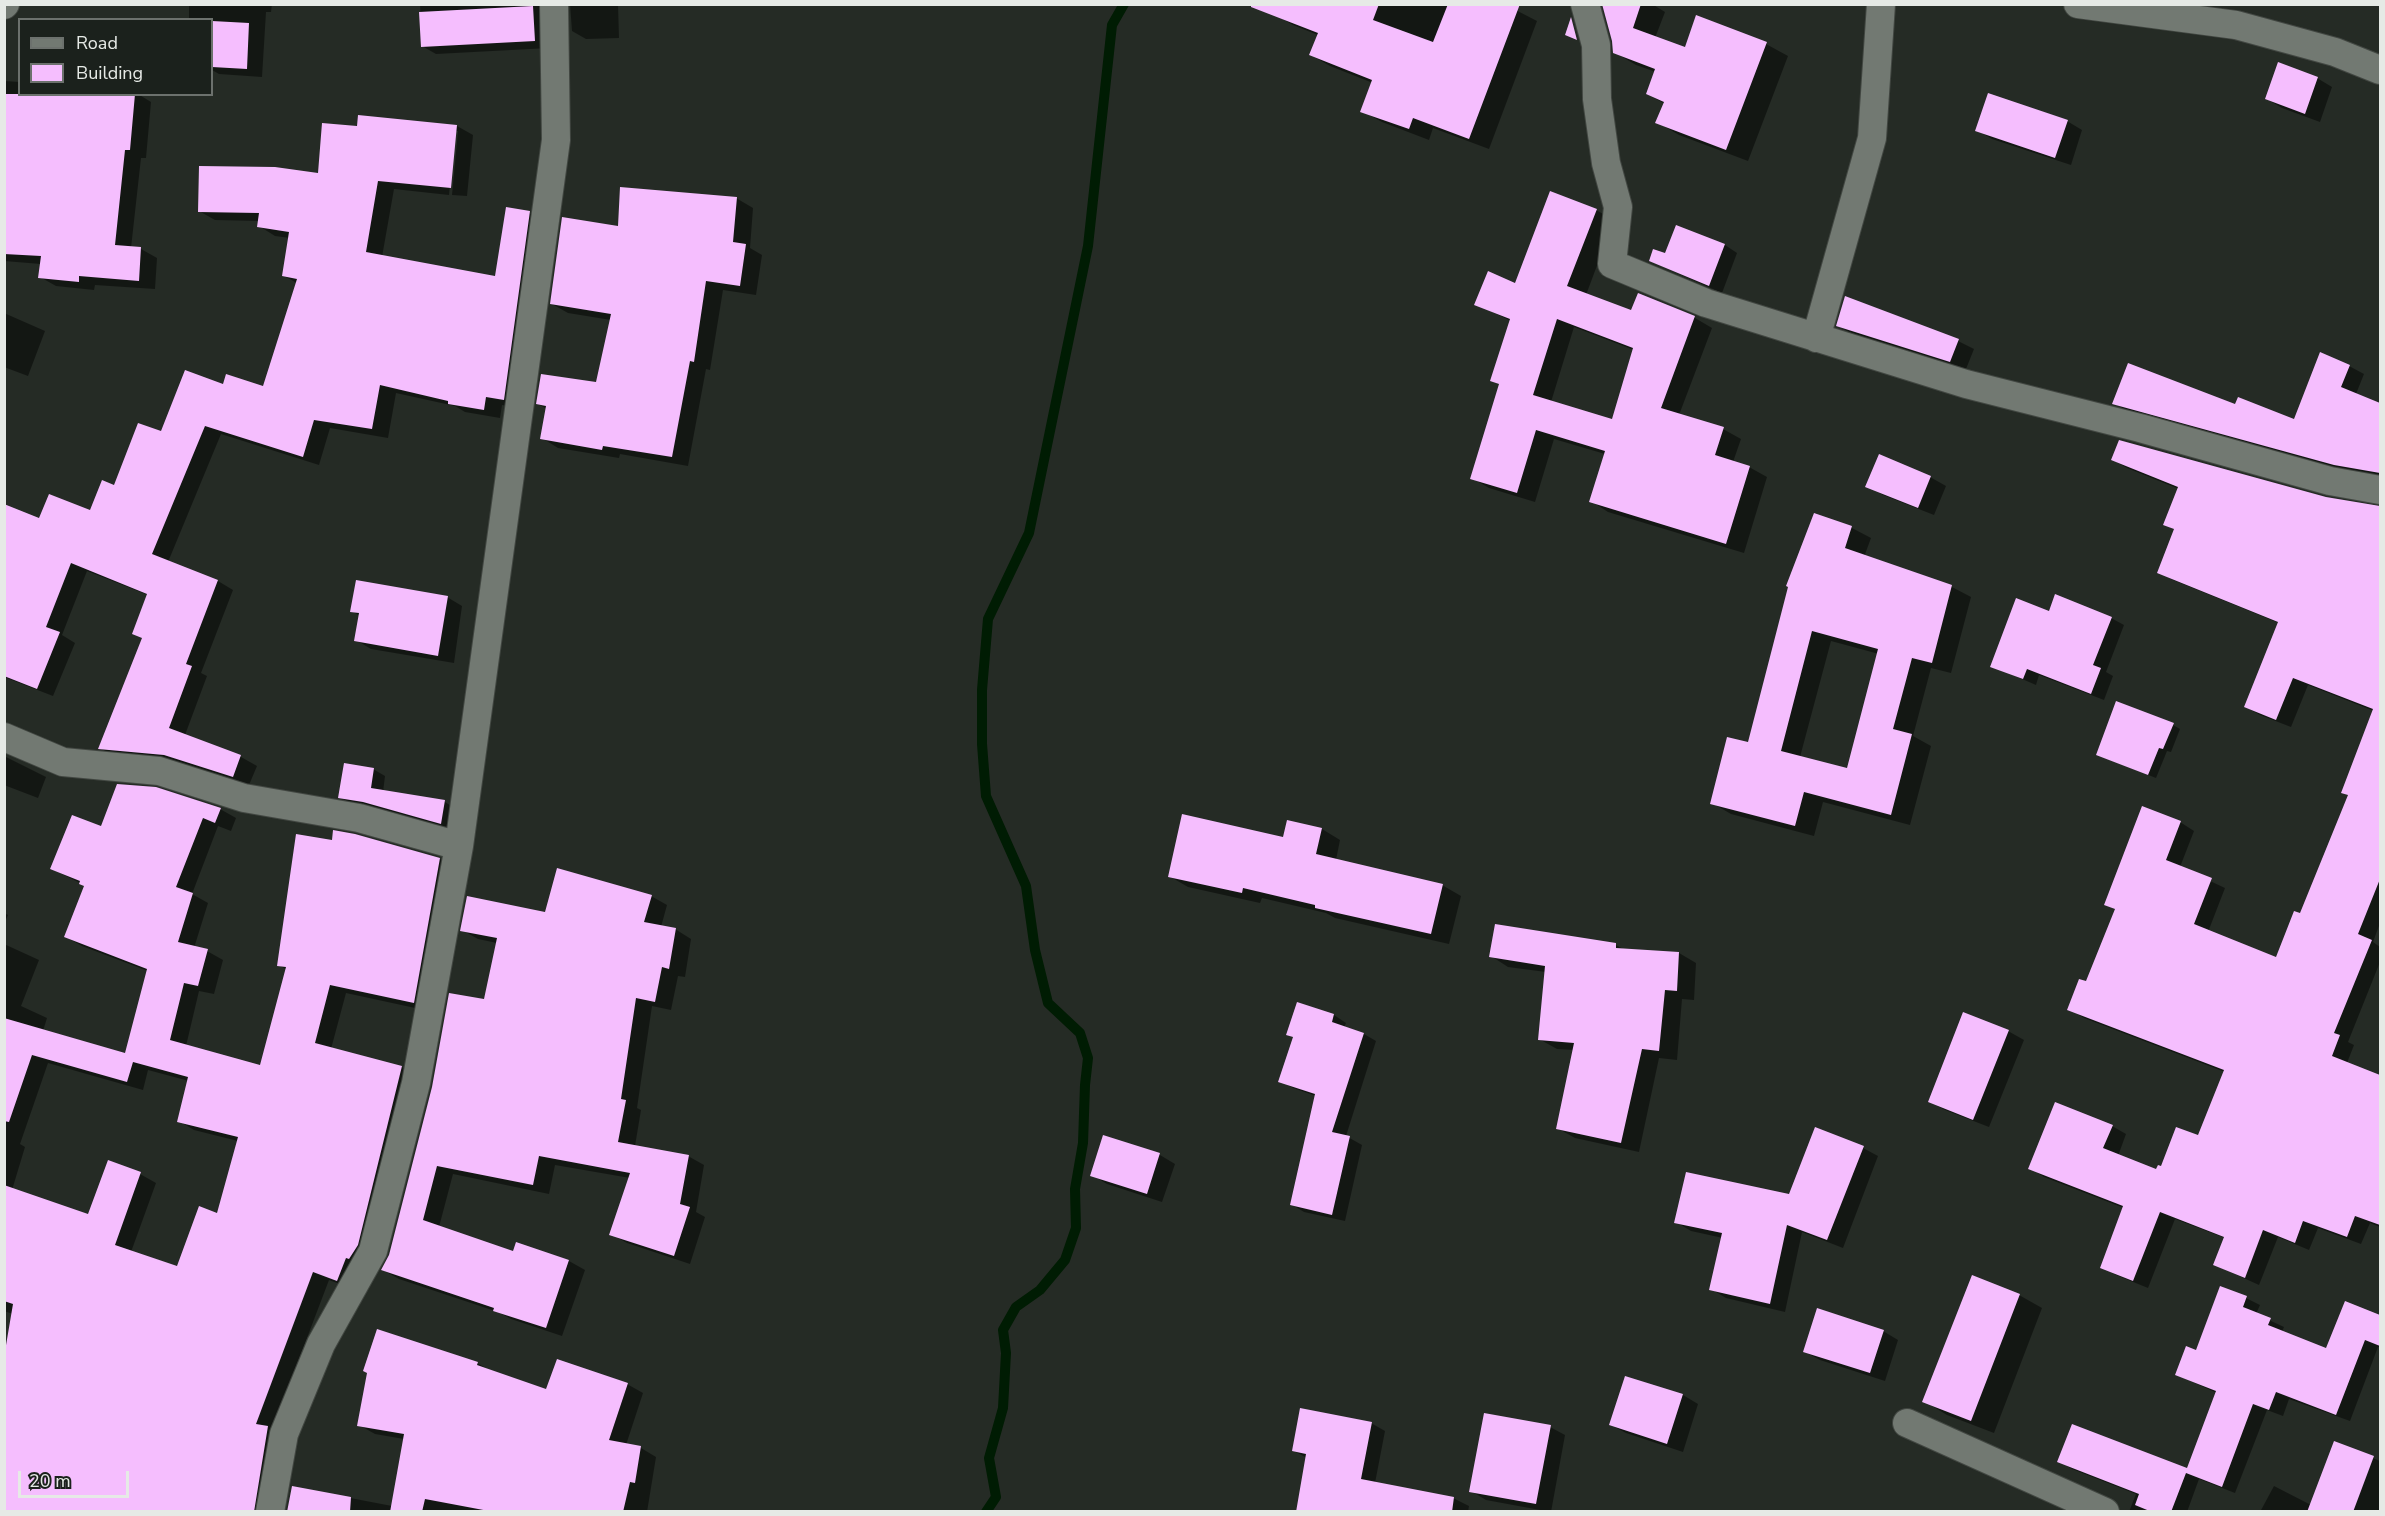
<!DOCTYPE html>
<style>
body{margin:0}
#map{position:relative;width:2385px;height:1516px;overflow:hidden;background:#252b25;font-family:"Nunito Sans",sans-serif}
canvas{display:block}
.frame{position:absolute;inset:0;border:6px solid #e6eae6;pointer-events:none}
.legend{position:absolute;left:18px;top:18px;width:195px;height:78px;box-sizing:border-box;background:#1b211c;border:2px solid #6c716d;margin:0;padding:8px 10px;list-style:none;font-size:18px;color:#e6eae6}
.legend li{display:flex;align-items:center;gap:12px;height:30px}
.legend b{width:30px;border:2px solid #6c716d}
.scale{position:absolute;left:18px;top:1471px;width:111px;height:27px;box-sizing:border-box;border:3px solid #e6eae6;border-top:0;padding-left:8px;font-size:18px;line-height:21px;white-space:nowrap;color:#e6eae6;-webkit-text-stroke:4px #1b211c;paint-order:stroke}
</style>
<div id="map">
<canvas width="2385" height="1516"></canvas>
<div class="frame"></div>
<ul class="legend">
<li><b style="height:8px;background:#727972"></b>Road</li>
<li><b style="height:16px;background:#f5befe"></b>Building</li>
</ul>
<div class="scale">20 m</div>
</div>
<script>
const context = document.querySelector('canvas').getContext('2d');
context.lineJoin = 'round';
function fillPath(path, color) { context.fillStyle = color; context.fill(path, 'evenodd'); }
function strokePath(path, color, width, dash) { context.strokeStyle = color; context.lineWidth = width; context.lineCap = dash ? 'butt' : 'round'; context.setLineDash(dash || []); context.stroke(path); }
fillPath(new Path2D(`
 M 161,4 L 272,4 L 271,12 L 266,12 L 262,77 L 219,74 L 212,70 L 212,20 L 189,20 L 189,6 Z
 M 420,4 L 553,4 L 549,48 L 436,54 L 422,46 Z
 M 570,4 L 618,4 L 619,38 L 586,39 L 572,31 Z
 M 1277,4 L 1504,4 L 1537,21 L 1489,149 L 1433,128 L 1429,140 L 1382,122 L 1362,111 L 1373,83 L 1330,66 L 1311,55 L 1318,35 L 1293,25 L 1274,14 Z
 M 1603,4 L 1652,4 L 1665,12 L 1655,38 L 1686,49 L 1766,44 L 1788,56 L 1748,161 L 1679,135 L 1657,122 L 1665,104 L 1647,94 L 1656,72 L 1636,65 L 1614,52 L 1613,40 Z
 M 2317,78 L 2332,87 L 2320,122 L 2282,108 L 2267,99 Z
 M 4,81 L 20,82 L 20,94 L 138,94 L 151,102 L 146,158 L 141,158 L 131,248 L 141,249 L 157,258 L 155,289 L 95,285 L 94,290 L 56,286 L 40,277 L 41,264 L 4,261 Z
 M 2067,121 L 2082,130 L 2071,165 L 1992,139 L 1977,130 Z
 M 457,126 L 473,135 L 467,196 L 452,195 L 458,131 L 455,131 L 449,195 L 394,189 L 382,257 L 496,278 L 529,213 L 545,222 L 519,408 L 502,405 L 500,418 L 465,412 L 455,406 L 396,393 L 388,438 L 330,428 L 319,465 L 221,434 L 168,562 L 218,581 L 233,590 L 201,673 L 207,676 L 185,735 L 241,757 L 257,766 L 249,785 L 116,757 L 100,748 L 143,638 L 148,595 L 87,571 L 62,635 L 75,643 L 53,696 L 4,677 L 4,505 L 40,520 L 90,512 L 115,487 L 162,433 L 224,386 L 264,388 L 297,283 L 284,276 L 290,238 L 275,236 L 259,226 L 260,221 L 215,220 L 199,211 L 320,175 L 358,127 Z
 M 736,198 L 753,208 L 750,248 L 762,255 L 756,295 L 723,290 L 710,370 L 706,369 L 688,466 L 620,454 L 619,458 L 558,448 L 542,438 L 547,409 L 538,404 L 598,384 L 611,320 L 568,313 L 552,304 L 619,228 Z
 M 1596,210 L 1614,220 L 1586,295 L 1632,312 L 1639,295 L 1695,318 L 1712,328 L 1679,415 L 1723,429 L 1741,439 L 1733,462 L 1749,467 L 1767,477 L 1744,553 L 1608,512 L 1591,501 L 1605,454 L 1554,439 L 1535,502 L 1489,488 L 1472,478 L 1500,385 L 1492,381 L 1511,321 L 1476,304 L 1516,285 ZM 1574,327 L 1634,350 L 1613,421 L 1551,402 Z
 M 1676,227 L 1725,245 L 1737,253 L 1722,293 L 1650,261 L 1666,255 Z
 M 4,313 L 45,331 L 28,376 L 4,367 Z
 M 1838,326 L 1958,341 L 1974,349 L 1966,369 L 1853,334 Z
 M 2349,366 L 2364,374 L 2356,394 L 2380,404 L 2380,478 L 2350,472 L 2128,411 L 2114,403 L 2236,406 L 2294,420 Z
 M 2113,460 L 2380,507 L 2380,923 L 2373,942 L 2380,947 L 2380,962 L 2348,1042 L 2354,1045 L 2347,1063 L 2380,1076 L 2380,1227 L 2370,1223 L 2361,1244 L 2318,1228 L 2309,1250 L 2278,1237 L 2259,1285 L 2215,1265 L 2225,1238 L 2175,1219 L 2148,1288 L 2116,1275 L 2102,1267 L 2124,1208 L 2044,1177 L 2030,1168 L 2112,1126 L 2126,1134 L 2118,1156 L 2157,1171 L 2199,1137 L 2225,1072 L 2084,1018 L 2069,1009 L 2087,983 L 2116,910 L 2106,904 L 2180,822 L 2194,831 L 2180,867 L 2225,888 L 2208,932 L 2277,959 L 2301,915 L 2349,796 L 2343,792 L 2374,711 L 2308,685 L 2291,727 L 2260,715 L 2246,707 L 2279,623 L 2173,580 L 2158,572 L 2175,530 L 2165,524 L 2179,489 L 2127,468 Z
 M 1930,477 L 1946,486 L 1934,515 L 1883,495 L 1867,486 Z
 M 1815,515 L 1852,528 L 1871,538 L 1864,557 L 1952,587 L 1971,597 L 1951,673 L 1931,668 L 1913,736 L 1931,746 L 1910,825 L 1823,802 L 1814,836 L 1731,814 L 1712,803 L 1749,744 ZM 1831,641 L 1879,654 L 1848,770 L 1800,757 Z
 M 447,597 L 462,606 L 454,663 L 371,649 L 356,640 L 360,616 L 352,611 Z
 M 2050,613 L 2111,618 L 2124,625 L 2106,672 L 2113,676 L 2104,700 L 2039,675 L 2036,685 L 1992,666 Z
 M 2173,725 L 2180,729 L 2171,752 L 2167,751 L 2156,778 L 2105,758 Z
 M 4,756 L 46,777 L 38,798 L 4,785 Z
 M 373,769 L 385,776 L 383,792 L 445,802 L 456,809 L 453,830 L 377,808 L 352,804 L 340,797 Z
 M 155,789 L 220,809 L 236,818 L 231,831 L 218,826 L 192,894 L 208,903 L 194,948 L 207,951 L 223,960 L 214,994 L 199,991 L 186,1046 L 261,1066 L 287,970 L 279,965 L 440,859 L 455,868 L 429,1011 L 346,993 L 331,1049 L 402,1067 L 417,1076 L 353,1289 L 329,1280 L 272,1430 L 270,1512 L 66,1512 L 13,1314 L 4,1311 L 4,944 L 39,960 L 21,1006 L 47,1018 L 43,1031 L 126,1055 L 148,971 L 82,946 L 66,937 L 86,886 L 52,869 L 102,827 ZM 48,1063 L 143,1090 L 148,1070 L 189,1081 L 179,1121 L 194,1130 L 238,1141 L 218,1215 L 178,1268 L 131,1252 L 156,1183 L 140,1174 L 89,1216 L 12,1190 L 25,1147 L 20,1144 Z
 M 1322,829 L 1340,840 L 1336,860 L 1442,885 L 1461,896 L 1449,944 L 1335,918 L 1326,913 L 1262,898 L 1260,903 L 1188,887 L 1169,876 L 1284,839 Z
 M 651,896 L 667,905 L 661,927 L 675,929 L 691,939 L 685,977 L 678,976 L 671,1010 L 652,1006 L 637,1108 L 641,1110 L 635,1146 L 688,1156 L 704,1165 L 696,1212 L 705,1217 L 690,1264 L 627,1243 L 611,1234 L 630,1178 L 555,1165 L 549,1194 L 453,1174 L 439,1227 L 514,1253 L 569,1261 L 585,1270 L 562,1336 L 511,1319 L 498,1312 L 399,1279 L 383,1270 L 390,1256 L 485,1000 L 497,943 L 478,939 L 462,930 Z
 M 4,913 L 8,915 L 4,924 Z
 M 1616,945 L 1625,950 L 1679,953 L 1696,963 L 1694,1000 L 1682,999 L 1677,1060 L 1659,1058 L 1639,1152 L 1575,1138 L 1557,1128 L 1574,1050 L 1557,1049 L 1539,1039 L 1546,972 L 1508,967 L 1491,956 Z
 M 1334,1015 L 1346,1023 L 1344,1028 L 1364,1034 L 1376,1041 L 1346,1136 L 1362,1145 L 1345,1221 L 1304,1212 L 1291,1204 L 1316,1096 L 1293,1088 L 1280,1081 L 1294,1038 L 1288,1035 Z
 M 2008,1031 L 2024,1040 L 1989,1127 L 1945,1110 L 1930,1102 Z
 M 1104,1137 L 1160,1155 L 1175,1164 L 1162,1202 L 1107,1184 L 1092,1175 Z
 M 1863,1148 L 1878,1156 L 1843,1248 L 1802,1232 L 1785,1312 L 1726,1298 L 1711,1289 L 1723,1238 L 1691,1231 L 1676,1222 L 1790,1196 Z
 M 2019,1295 L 2042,1308 L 1994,1433 L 1947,1415 L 1924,1401 Z
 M 2246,1298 L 2260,1305 L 2256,1314 L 2284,1327 L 2282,1332 L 2327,1350 L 2346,1303 L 2380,1316 L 2380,1347 L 2378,1347 L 2350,1421 L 2289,1399 L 2283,1416 L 2267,1410 L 2235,1493 L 2199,1479 L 2187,1512 L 2129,1512 L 2136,1494 L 2072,1469 L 2059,1461 L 2188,1469 L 2217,1393 L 2177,1375 Z
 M 1883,1331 L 1898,1340 L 1885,1381 L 1820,1360 L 1805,1352 Z
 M 477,1363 L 493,1372 L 547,1390 L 627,1384 L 643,1393 L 626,1445 L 641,1448 L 656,1457 L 647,1512 L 288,1512 L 293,1487 L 392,1506 L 404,1439 L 375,1434 L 359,1425 Z
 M 1626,1377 L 1683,1395 L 1698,1404 L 1683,1452 L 1626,1433 L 1611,1425 Z
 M 1371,1423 L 1385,1431 L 1375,1483 L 1455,1499 L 1469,1506 L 1468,1512 L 1298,1512 L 1307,1458 L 1294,1451 Z
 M 1550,1427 L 1565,1435 L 1551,1512 L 1486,1500 L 1471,1491 Z
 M 2335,1443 L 2380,1461 L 2380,1512 L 2260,1512 L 2274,1486 L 2311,1505 Z`), '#0007');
strokePath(new Path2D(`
 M 986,1512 L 996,1497 L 989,1458 L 1003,1408 L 1006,1353 L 1003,1330 L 1016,1307 L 1040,1290 L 1065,1260 L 1076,1228 L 1075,1189 L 1083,1143 L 1085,1085 L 1088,1058 L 1080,1033 L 1048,1003 L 1035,950 L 1026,886 L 986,796 L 982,744 L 982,690 L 988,619 L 1029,533 L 1088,246 L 1112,25 L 1124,4`), '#001c03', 10);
fillPath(new Path2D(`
 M 1251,4 L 1379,4 L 1373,20 L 1433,42 L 1448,4 L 1520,4 L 1469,139 L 1413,118 L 1409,129 L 1360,112 L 1372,80 L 1309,55 L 1318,33 L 1251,7 Z
 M 1602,4 L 1641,4 L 1633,28 L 1685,47 L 1696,15 L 1767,42 L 1726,150 L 1655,123 L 1664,102 L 1646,94 L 1655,69 L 1613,53 L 1612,41 Z
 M 533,6 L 535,41 L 421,47 L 419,12 Z
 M 1571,17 L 1577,40 L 1565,35 Z
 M 212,21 L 249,23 L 247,69 L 212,67 Z
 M 2278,62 L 2318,77 L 2305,114 L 2265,99 Z
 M 1988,93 L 2068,120 L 2055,158 L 1975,131 Z
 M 4,94 L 135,94 L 130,150 L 125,150 L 115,245 L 141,247 L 139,281 L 79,276 L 79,282 L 38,278 L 41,256 L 4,254 Z
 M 358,115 L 457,125 L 451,188 L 378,181 L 366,252 L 495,276 L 506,207 L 530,211 L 504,400 L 486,397 L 484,410 L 448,404 L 448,401 L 380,385 L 372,429 L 314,420 L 303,457 L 205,426 L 152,554 L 218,580 L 186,664 L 192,666 L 169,728 L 241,755 L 233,777 L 164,755 L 98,749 L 142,638 L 132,634 L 147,594 L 71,563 L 46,627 L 60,632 L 37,689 L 4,676 L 4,504 L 39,518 L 49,494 L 90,510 L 102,480 L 114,485 L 138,423 L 161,431 L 185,370 L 223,384 L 226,374 L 263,386 L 297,279 L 282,276 L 289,232 L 257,227 L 259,213 L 198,212 L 199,166 L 275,167 L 318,173 L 322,123 L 357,126 Z
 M 620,187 L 737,197 L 733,242 L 746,244 L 740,286 L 706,281 L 694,362 L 690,361 L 672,457 L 603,446 L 602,450 L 540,439 L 546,406 L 536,404 L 541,374 L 596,382 L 611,314 L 550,304 L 562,217 L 618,226 Z
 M 1550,191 L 1597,209 L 1567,286 L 1631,310 L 1638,293 L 1695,316 L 1661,408 L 1724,427 L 1715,455 L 1750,466 L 1726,544 L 1589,502 L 1605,451 L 1536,430 L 1517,493 L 1470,479 L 1499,384 L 1490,381 L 1510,319 L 1474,305 L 1488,271 L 1515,283 ZM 1557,319 L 1633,348 L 1612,419 L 1533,395 Z
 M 1676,225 L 1725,244 L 1709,286 L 1649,261 L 1653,249 L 1665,253 Z
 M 1845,296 L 1959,339 L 1950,362 L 1836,326 Z
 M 2320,352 L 2350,365 L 2341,387 L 2380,403 L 2380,473 L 2334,465 L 2112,404 L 2128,363 L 2235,404 L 2238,397 L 2294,419 Z
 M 2119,440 L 2326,497 L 2380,506 L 2380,879 L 2358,934 L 2372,940 L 2334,1033 L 2340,1035 L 2332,1056 L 2380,1075 L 2380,1225 L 2355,1216 L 2347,1237 L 2303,1221 L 2295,1243 L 2263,1230 L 2245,1278 L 2213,1265 L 2224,1237 L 2160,1212 L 2133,1281 L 2100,1268 L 2123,1206 L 2028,1169 L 2055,1102 L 2113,1125 L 2103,1148 L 2156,1169 L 2158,1165 L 2161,1166 L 2176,1127 L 2198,1135 L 2224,1070 L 2067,1010 L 2079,979 L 2086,981 L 2115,909 L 2104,905 L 2142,806 L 2181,821 L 2166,860 L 2212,878 L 2194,924 L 2276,957 L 2294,911 L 2300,913 L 2348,795 L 2341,793 L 2373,709 L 2293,678 L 2276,720 L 2244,707 L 2278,622 L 2157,573 L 2174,529 L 2163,525 L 2178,487 L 2111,460 Z
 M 1879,454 L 1931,476 L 1918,508 L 1865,487 Z
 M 1814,513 L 1852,526 L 1845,548 L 1952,585 L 1932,663 L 1912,658 L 1893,729 L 1912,734 L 1891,815 L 1804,792 L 1795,826 L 1710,804 L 1727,737 L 1748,742 L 1788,587 L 1786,586 ZM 1812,631 L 1878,649 L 1847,768 L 1781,751 Z
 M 356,580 L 448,596 L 438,656 L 354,641 L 359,613 L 350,612 Z
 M 2055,594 L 2112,617 L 2093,665 L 2101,668 L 2091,694 L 2027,669 L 2023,679 L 1990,667 L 2016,598 L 2049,611 Z
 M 2116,701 L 2174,723 L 2163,749 L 2159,748 L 2148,775 L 2096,755 Z
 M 344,763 L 374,768 L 371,788 L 445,800 L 441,824 L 363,802 L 338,798 Z
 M 117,784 L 156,787 L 221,808 L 215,823 L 203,818 L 176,887 L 193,893 L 178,942 L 208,949 L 198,986 L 184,983 L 170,1040 L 260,1065 L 286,967 L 277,966 L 296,834 L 332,840 L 333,830 L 355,834 L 440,858 L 414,1003 L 330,985 L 315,1043 L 402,1066 L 358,1245 L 349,1259 L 346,1258 L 337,1281 L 313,1272 L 256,1424 L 268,1426 L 254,1512 L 4,1512 L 4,1357 L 13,1304 L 4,1301 L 4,1185 L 88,1214 L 108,1160 L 141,1172 L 115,1245 L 177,1266 L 199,1206 L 217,1213 L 238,1137 L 177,1122 L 188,1077 L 133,1062 L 127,1082 L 32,1055 L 9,1122 L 4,1121 L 4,1018 L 125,1053 L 147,969 L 64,937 L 84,886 L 79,884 L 80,881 L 50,869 L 72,815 L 101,826 Z
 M 1182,814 L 1283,837 L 1287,820 L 1322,828 L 1316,854 L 1443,884 L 1431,934 L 1315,908 L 1315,905 L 1243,888 L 1242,893 L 1168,877 Z
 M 557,868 L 652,895 L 644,922 L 676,928 L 669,969 L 662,967 L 655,1002 L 636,998 L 621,1099 L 626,1100 L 618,1142 L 689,1155 L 680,1204 L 690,1207 L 674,1256 L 609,1235 L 630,1173 L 539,1156 L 533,1185 L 437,1166 L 423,1220 L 513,1251 L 516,1242 L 569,1260 L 546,1328 L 493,1311 L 494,1308 L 381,1270 L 389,1255 L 432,1087 L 449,993 L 484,999 L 497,938 L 460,931 L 467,896 L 545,912 Z
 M 1495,924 L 1616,943 L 1616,948 L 1679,952 L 1677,991 L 1665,990 L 1659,1051 L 1642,1049 L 1621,1143 L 1556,1129 L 1574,1043 L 1538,1040 L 1545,966 L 1489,957 Z
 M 1297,1002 L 1334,1014 L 1332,1022 L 1364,1033 L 1332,1132 L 1350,1136 L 1332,1215 L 1290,1205 L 1315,1094 L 1278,1082 L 1293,1037 L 1286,1035 Z
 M 1963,1012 L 2009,1030 L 1973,1120 L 1928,1102 Z
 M 1815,1127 L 1864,1146 L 1827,1240 L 1787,1225 L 1770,1304 L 1709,1290 L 1722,1233 L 1674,1223 L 1686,1172 L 1789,1194 Z
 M 1103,1135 L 1160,1153 L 1147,1194 L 1090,1176 Z
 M 1972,1275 L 2020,1294 L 1971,1421 L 1922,1402 Z
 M 2220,1286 L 2247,1296 L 2243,1307 L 2271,1318 L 2268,1325 L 2326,1348 L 2345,1301 L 2380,1315 L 2380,1346 L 2365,1340 L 2336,1415 L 2276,1392 L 2269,1410 L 2253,1404 L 2222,1487 L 2186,1473 L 2171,1512 L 2152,1512 L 2135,1505 L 2139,1494 L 2057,1462 L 2072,1424 L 2187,1468 L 2216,1391 L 2175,1375 L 2186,1346 L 2196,1350 Z
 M 1817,1308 L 1884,1330 L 1870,1373 L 1803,1352 Z
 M 377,1329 L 478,1362 L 477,1365 L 546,1389 L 557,1359 L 628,1383 L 609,1440 L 641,1446 L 635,1483 L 630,1482 L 623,1512 L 494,1512 L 425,1499 L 422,1512 L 390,1512 L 404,1434 L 357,1426 L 367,1373 L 363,1371 Z
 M 1625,1376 L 1683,1394 L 1667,1444 L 1609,1425 Z
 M 1300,1408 L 1372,1422 L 1361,1479 L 1454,1497 L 1452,1512 L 1296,1512 L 1306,1454 L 1292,1451 Z
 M 1484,1413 L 1551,1425 L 1536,1504 L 1469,1492 Z
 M 2334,1441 L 2374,1456 L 2353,1512 L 2307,1512 Z
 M 292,1486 L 351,1497 L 350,1512 L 287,1512 Z`), '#f5befe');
const street = new Path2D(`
 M 1585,4 L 1596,45 L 1597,99 L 1606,163 L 1618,207 L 1612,264 L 1706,303 L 1966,384 L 2140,428 L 2330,481 L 2380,490
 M 2078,4 L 2236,25 L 2335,52 L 2380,70
 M 4,5 L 5,4
 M 1816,338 L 1872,138 L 1881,4
 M 4,737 L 63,762 L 159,771 L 244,798 L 359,818 L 459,846 L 416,1083 L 373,1251 L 321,1344 L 284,1434 L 270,1512
 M 459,846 L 556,140 L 554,4
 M 1907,1423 L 2105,1512`);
strokePath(street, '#424742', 30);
strokePath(street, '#727972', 28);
</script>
